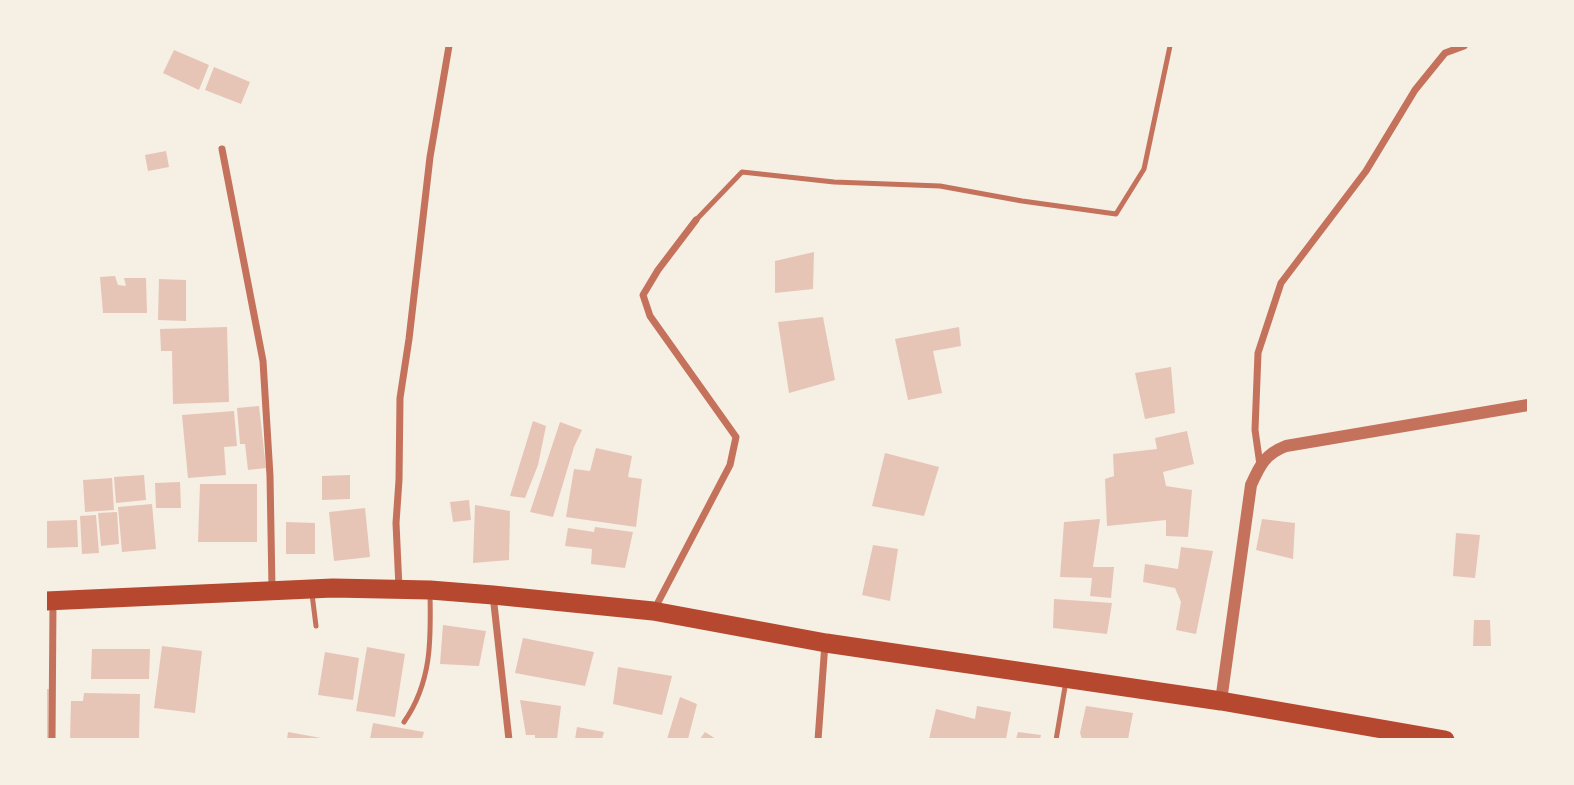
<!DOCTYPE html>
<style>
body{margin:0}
#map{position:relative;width:1574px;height:785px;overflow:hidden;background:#f6efe4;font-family:Commissioner,sans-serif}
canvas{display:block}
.frame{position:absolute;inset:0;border:47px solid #f6efe4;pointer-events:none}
</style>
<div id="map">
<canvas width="1574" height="785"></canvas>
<div class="frame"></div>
</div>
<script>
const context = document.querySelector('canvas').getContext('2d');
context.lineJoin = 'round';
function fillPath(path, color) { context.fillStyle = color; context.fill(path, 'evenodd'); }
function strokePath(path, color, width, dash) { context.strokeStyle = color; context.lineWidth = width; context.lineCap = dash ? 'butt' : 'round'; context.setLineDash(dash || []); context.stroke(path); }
fillPath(new Path2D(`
 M 174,50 L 209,65 L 199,90 L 163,73 Z
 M 214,67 L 250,82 L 241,104 L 205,90 Z
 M 166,151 L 169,167 L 148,171 L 145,155 Z
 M 814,252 L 813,289 L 775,293 L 775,261 Z
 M 115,276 L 118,285 L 126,286 L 124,278 L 146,278 L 147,313 L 103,313 L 100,277 Z
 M 159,279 L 186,280 L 186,321 L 158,320 Z
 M 823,317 L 835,380 L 789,393 L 778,322 Z
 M 227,327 L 229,402 L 173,404 L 172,351 L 161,351 L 160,329 Z
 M 959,327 L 961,346 L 933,351 L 942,393 L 908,400 L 895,339 Z
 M 1171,367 L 1175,413 L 1145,419 L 1135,373 Z
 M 259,406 L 266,468 L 248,470 L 245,444 L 240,444 L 237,408 Z
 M 234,411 L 237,446 L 224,447 L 226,475 L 188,478 L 182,415 Z
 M 533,421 L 546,426 L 538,465 L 525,498 L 510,496 Z
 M 560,422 L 582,430 L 574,447 L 553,517 L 530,512 Z
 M 1187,431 L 1194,464 L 1163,472 L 1166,486 L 1192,490 L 1188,537 L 1166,536 L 1166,520 L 1107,526 L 1105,479 L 1114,476 L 1113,454 L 1157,449 L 1155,438 Z
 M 596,448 L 632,456 L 628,477 L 642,479 L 636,527 L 566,517 L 574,469 L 590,471 Z
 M 885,453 L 939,467 L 924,516 L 872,506 Z
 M 144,475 L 146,500 L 116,503 L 114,477 Z
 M 350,475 L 350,499 L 322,500 L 322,476 Z
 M 112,478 L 114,510 L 85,512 L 83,480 Z
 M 180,482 L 181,508 L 156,508 L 155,483 Z
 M 200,484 L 257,484 L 257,542 L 198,542 Z
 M 469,500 L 471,520 L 453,522 L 450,502 Z
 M 152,504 L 156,549 L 122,552 L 118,507 Z
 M 475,505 L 510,511 L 509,560 L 473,563 Z
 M 365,508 L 370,557 L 334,561 L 329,512 Z
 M 117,512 L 119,544 L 101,546 L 98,513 Z
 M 96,515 L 99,553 L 82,554 L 80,516 Z
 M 1100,519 L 1093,567 L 1114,567 L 1111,598 L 1090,596 L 1092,578 L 1060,577 L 1064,522 Z
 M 1262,519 L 1295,523 L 1293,559 L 1256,550 Z
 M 77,520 L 78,547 L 46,548 L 46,521 Z
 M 286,522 L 315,523 L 315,554 L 286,554 Z
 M 595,527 L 633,532 L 625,568 L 591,564 L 592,549 L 565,546 L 568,528 L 594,532 Z
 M 1456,533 L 1480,535 L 1475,578 L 1453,576 Z
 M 873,545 L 898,549 L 890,601 L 862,595 Z
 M 1181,547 L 1213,551 L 1196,634 L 1176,630 L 1181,602 L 1175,588 L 1143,582 L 1145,564 L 1178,569 Z
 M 1054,599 L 1112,603 L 1107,634 L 1053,628 Z
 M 1474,620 L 1490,620 L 1491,646 L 1473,646 Z
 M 443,625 L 486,631 L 479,666 L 440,664 Z
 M 523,638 L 594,652 L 585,686 L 515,673 Z
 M 162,646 L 202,651 L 195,713 L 154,708 Z
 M 367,647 L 405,654 L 395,717 L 356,711 Z
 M 92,649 L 150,649 L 149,679 L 91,679 Z
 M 325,652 L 359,658 L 353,700 L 318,695 Z
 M 618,667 L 672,676 L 662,715 L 613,704 Z
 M 46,689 L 51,689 L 50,739 L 46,739 Z
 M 84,693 L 140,694 L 139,739 L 70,739 L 71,701 L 83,701 Z
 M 680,697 L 697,704 L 688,739 L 667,739 Z
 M 520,700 L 561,706 L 557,739 L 535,739 L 535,735 L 526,735 Z
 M 977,706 L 1011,712 L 1006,739 L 929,739 L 936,709 L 975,719 Z
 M 1086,706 L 1133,713 L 1128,739 L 1082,739 L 1080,733 Z
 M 373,723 L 424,732 L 422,739 L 370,739 Z
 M 577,727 L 604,732 L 602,739 L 575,739 Z
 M 288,732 L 321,738 L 321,739 L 287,739 Z
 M 705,732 L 716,739 L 700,739 Z
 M 1018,732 L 1041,735 L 1040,739 L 1016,739 Z`), '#e6c5b7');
strokePath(new Path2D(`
 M 696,220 L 742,172 L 834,182 L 940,186 L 1022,201 L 1116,214 L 1144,169 L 1170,46
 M 312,594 L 316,626
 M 404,722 C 432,682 431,639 430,593
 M 1056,740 L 1066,681`), '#c5725c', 5);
strokePath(new Path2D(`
 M 222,149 L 263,361 L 270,476 L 272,588
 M 1260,465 L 1255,430 L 1258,353 L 1281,283 L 1366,171 L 1415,90 L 1445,53 L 1464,46
 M 399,588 L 396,523 L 399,480 L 400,398 L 409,339 L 430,157 L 449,46
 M 493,595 L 509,740
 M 654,610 L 730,465 L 736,437 L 650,316 L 643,295 L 658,270 L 696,220
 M 52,740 L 53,602
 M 818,740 L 825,643`), '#c5725c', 7);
strokePath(new Path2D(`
 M 1221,701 L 1251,485 C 1260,465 1265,454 1286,446 L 1528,405`), '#c5725c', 12);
strokePath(new Path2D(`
 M 46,601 L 333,588 L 430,590 L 493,595 L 653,611 L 826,643 L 1221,701 L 1445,740`), '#b5482f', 19);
</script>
